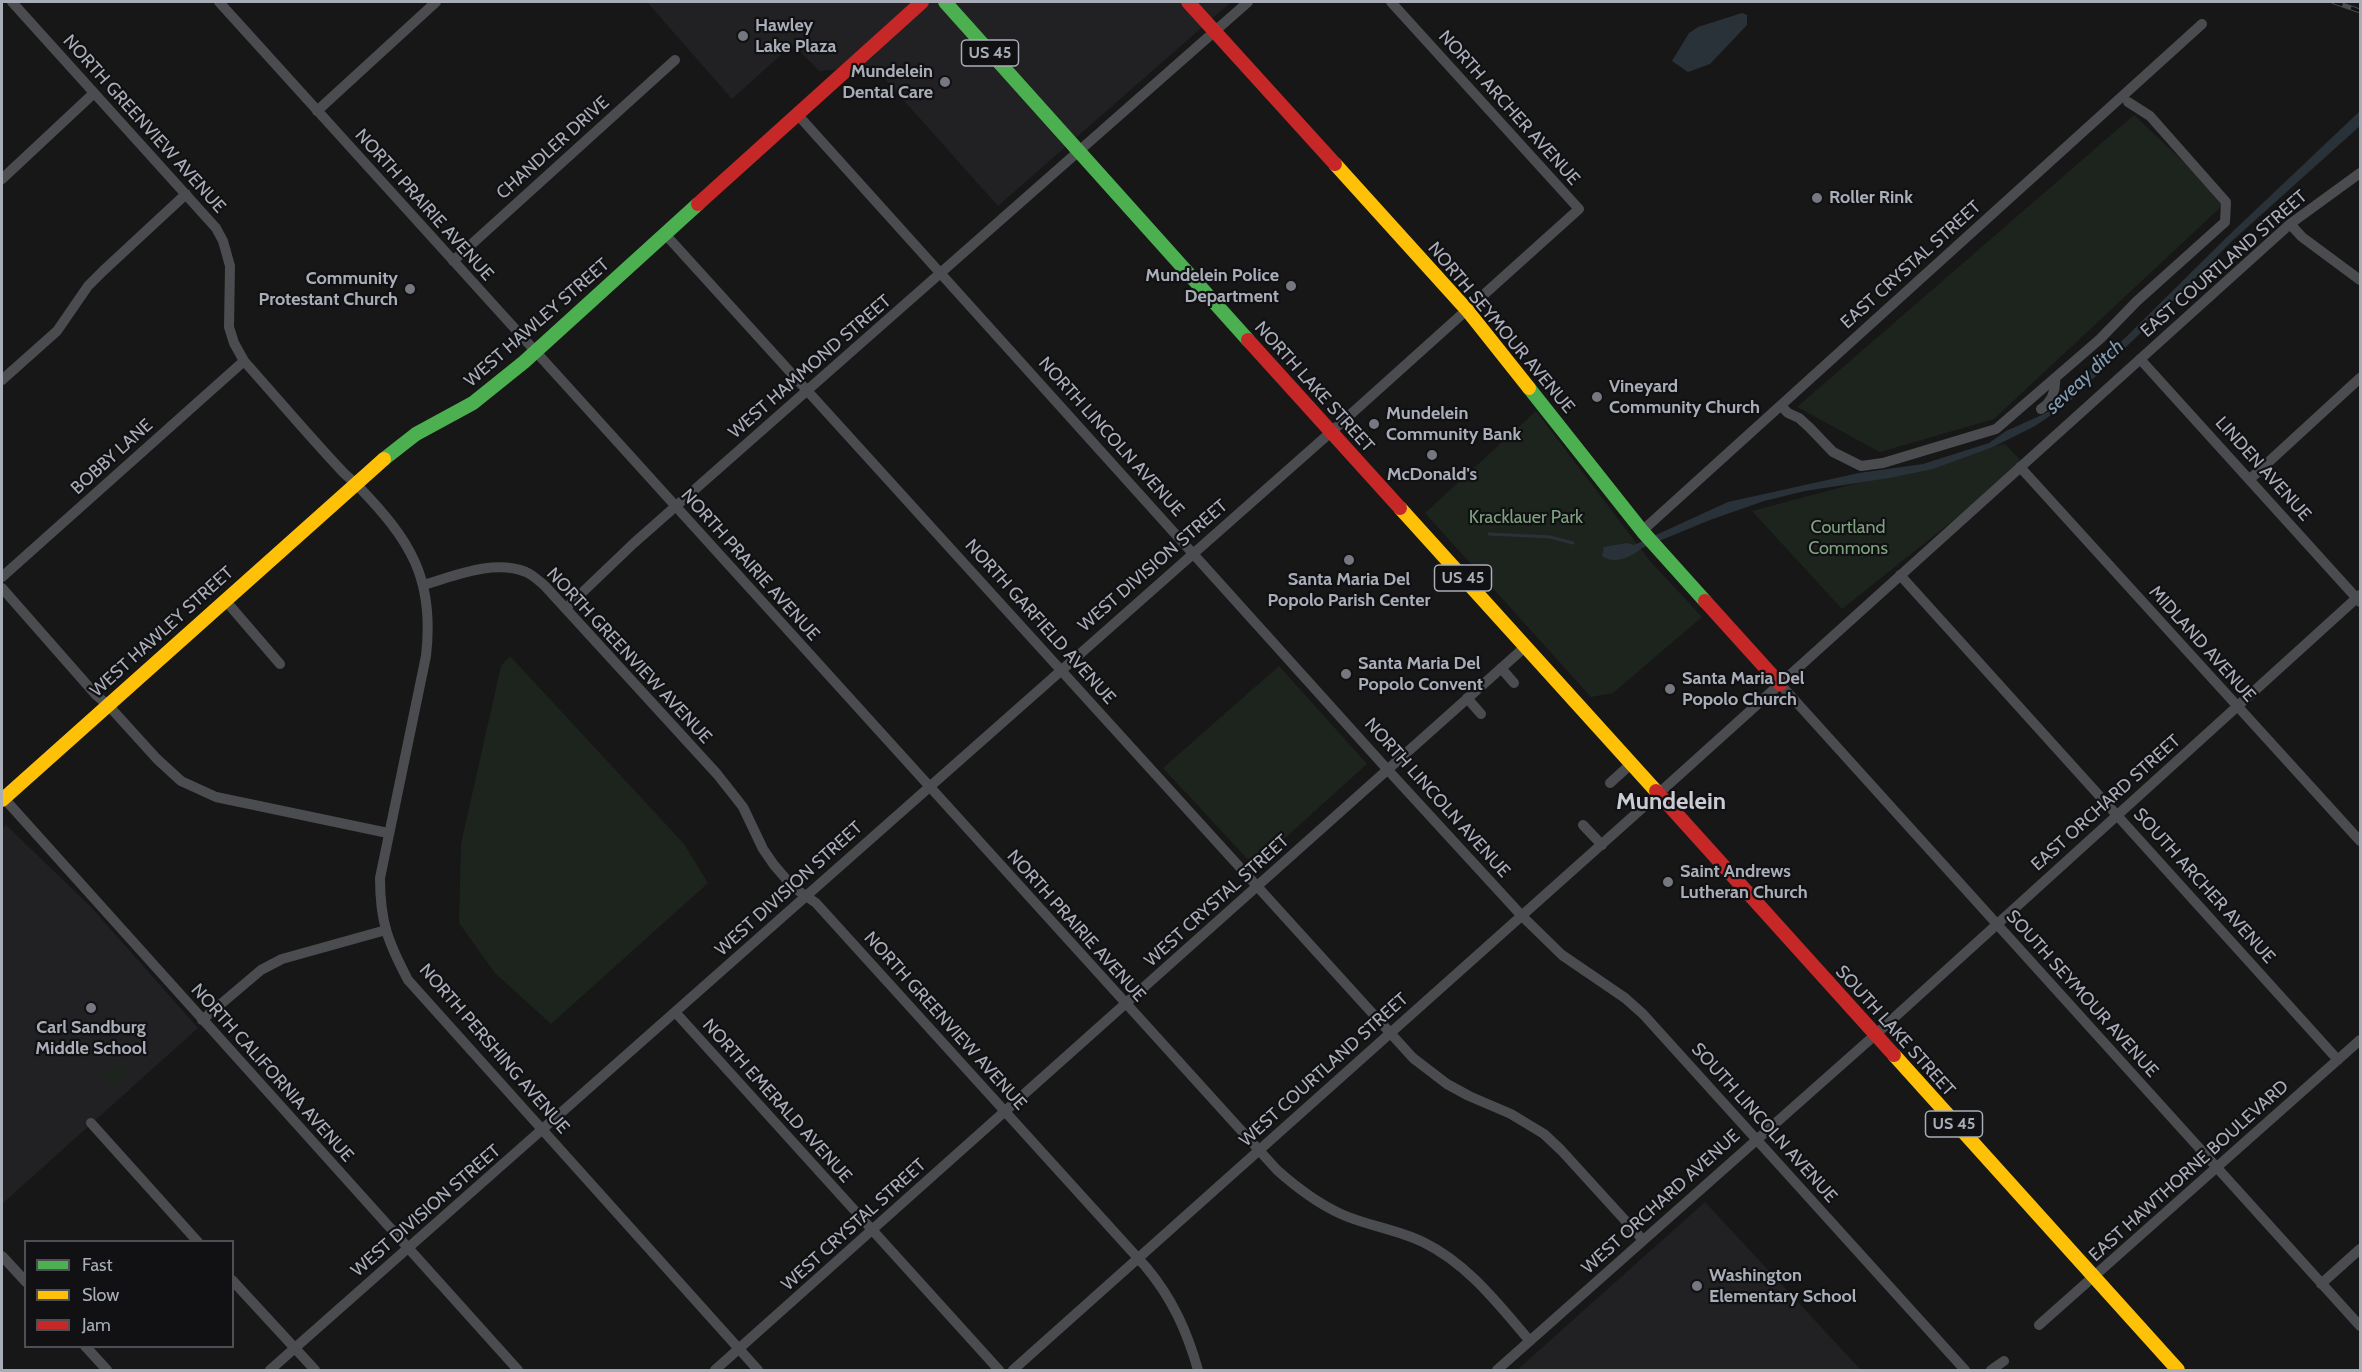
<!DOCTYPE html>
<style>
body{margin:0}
#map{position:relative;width:2362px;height:1372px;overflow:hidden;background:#171717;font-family:Cabin,sans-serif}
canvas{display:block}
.frame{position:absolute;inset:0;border:3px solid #a8adb8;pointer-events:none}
.legend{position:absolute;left:24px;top:1240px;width:210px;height:108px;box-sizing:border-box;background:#111113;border:2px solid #4d4f55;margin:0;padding:8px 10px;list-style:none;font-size:18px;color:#a8adb8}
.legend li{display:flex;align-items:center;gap:12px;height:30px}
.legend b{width:30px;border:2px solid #4d4f55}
</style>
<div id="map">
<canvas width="2362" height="1372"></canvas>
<div class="frame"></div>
<ul class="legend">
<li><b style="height:8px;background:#4caf50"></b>Fast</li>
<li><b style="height:8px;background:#ffc107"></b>Slow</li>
<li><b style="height:8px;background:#c62828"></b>Jam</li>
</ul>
</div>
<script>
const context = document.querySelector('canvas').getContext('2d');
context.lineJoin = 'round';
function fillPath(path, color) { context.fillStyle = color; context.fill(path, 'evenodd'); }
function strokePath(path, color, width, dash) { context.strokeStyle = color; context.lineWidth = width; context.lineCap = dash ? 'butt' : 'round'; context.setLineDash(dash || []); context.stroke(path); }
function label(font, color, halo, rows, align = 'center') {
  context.font = font + ' Cabin,sans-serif'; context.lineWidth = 4.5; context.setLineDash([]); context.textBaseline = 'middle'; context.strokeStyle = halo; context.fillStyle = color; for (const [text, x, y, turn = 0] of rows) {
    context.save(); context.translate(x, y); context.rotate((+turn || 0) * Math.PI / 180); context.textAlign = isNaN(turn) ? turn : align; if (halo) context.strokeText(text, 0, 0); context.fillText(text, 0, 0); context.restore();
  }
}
fillPath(new Path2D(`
 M 647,2 L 1231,2 L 998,206 L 874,67 L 819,71 L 793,44 L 732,99 Z
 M 6,825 L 91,907 L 198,1028 L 2,1204 L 2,829 Z
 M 1705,1202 L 1861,1370 L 1517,1370 Z`), '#212123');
fillPath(new Path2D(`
 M 2134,115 L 2202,179 L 2223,205 L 1994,419 L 1880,452 L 1797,407 Z
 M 1536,411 L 1650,561 L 1702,617 L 1613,693 L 1591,697 L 1425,513 Z
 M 2005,444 L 2024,464 L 1842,609 L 1752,511 Z
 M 510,656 L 684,844 L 708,883 L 551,1024 L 495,973 L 459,923 L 461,844 L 501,666 Z
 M 1279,666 L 1367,764 L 1254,866 L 1163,768 Z
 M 118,1062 L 129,1074 L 113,1088 L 102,1076 Z`), '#1d241e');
fillPath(new Path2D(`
 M 1742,13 L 1747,15 L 1747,25 L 1710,64 L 1688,72 L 1672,61 L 1689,33 L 1698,27 Z
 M 2360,111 L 2360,126 L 2232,241 L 2156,318 L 2066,405 L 2035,426 L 1993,447 L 1933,469 L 1889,478 L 1805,491 L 1764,501 L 1710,520 L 1642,548 C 1632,557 1614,565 1602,556 L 1604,547 L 1627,543 L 1634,545 L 1728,502 L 1859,473 L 1923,464 L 1989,443 L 2006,431 L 2044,414 L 2054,408 L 2082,377 L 2126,337 L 2227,237 Z`), '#2a3239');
strokePath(new Path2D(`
 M 1489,534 L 1550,537 L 1573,543`), '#2a3239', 3);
strokePath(new Path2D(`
 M 12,2 L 216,228 L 223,241 L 230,266 L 229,327 L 234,343 L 244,361 C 277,398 308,435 341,470 C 346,476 353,480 358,486 C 410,540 435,578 426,656 L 380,878 C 380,922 388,942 408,980 L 758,1370
 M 219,2 L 1277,1170 C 1296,1187 1317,1203 1341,1214 C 1367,1226 1397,1229 1423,1242 C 1468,1264 1498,1304 1530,1341
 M 317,111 L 436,2
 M 797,114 L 1387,769 L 1522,916 L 1562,955 L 1625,998 L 1643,1014 L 1965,1370
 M 2,179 L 94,93
 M 2290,224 L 2302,237 L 2360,280
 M 665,234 L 1413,1058 L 1447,1084 L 1469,1096 L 1511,1114 L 1544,1134 L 1561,1150 L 1643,1240
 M 453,261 L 675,60
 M 2140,359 L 2360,602
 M 2,380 L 57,331 L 88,286 L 103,271 L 186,194
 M 1781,406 L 1788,413 L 1799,418 L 1809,427 L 1833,452 L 1861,466 L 1883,463 L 1996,429 L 2100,339 L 2137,301 L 2225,222 L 2226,202 L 2150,116 L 2128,102
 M 2041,409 C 2052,402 2056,390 2055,378
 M 2020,467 L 2360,841
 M 2250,479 L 2360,378
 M 1642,531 L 2202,24
 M 1900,575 L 2338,1060
 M 2,577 L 244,361
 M 423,585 C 455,576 493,559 526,572 C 533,575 539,581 545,586 L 717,774 L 743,807 L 763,849 L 774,865 L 793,887 L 816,903 L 1146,1267 C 1172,1298 1187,1331 1198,1370
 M 2,588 L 96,695 L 108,705 L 157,759 L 181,781 L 216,797 L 388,833
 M 225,600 L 280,664
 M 566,608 L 634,543 L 1248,2
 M 1501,668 L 1514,683
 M 1780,684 L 2360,1326
 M 1467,698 L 1481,714
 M 1610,783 L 1631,764
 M 2,796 L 518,1370
 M 1583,825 L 1602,845
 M 676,1013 L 999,1370
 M 202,1020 L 261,970 L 282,959 L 386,930
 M 91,1123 L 198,1242
 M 2,1256 L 26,1282
 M 232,1280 L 315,1370
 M 2321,1284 L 2360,1249
 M 2039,1325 L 2360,1040
 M 85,1346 L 107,1370
 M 270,1370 L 1331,432 L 1579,209 L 1391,2
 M 715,1370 L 1525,647
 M 1013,1370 L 1658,794 L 2290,224 L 2360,173
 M 1497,1370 L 1875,1035 L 2360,595
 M 1991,1370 L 2004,1361`), '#4b4c50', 10);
strokePath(new Path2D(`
 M 945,2 L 1248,340
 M 1529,388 L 1643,532 L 1705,601
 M 384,459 L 416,434 L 473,403 L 524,362 L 698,204`), '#4caf50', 14);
strokePath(new Path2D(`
 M 1335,164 L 1467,310 L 1529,388
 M 1400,508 L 1656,791
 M 2,800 L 384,459
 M 1894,1055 L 2178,1370`), '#ffc107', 14);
strokePath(new Path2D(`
 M 1188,2 L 1335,164
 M 698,204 L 922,2
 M 1248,340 L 1400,508
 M 1705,601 L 1780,684
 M 1656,791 L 1894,1055`), '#c62828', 14);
const rail = new Path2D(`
 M 2334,2 L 2360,11`);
strokePath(rail, '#4b4c4f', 5);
strokePath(rail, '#111113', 3, [9]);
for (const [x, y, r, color] of [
 [743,36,6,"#757880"],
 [945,82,6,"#757880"],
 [1817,198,6,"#757880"],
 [1291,286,6,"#757880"],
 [410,289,6,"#757880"],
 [1597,397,6,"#757880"],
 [1374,424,6,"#757880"],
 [1432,455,6,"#757880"],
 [1349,560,6,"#757880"],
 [1346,674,6,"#757880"],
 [1670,689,6,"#757880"],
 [1668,882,6,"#757880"],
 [91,1008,6,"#757880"],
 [1697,1286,6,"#757880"]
]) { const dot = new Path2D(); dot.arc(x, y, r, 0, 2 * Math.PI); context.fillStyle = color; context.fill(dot); strokePath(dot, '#111113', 2); }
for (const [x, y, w] of [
 [990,53,57],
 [1463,578,57],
 [1954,1124,57]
]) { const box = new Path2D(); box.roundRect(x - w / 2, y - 13, w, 26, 4.5); context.fillStyle = '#111113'; context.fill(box); strokePath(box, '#a8adb8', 1.5); }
label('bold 16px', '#a8adb8', null, [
 ["US 45",990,53],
 ["US 45",1463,578],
 ["US 45",1954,1124]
]);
label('bold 18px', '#a8adb8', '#111113', [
 ["Hawley",755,26],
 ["Lake Plaza",755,47],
 ["Mundelein",933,72,"right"],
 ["Dental Care",933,93,"right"],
 ["Roller Rink",1829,198],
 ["Mundelein Police",1279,276,"right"],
 ["Department",1279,297,"right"],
 ["Community",398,279,"right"],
 ["Protestant Church",398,300,"right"],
 ["Vineyard",1609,387],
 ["Community Church",1609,408],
 ["Mundelein",1386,414],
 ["Community Bank",1386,435],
 ["McDonald's",1432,475,"center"],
 ["Santa Maria Del",1349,580,"center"],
 ["Popolo Parish Center",1349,601,"center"],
 ["Santa Maria Del",1358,664],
 ["Popolo Convent",1358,685],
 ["Santa Maria Del",1682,679],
 ["Popolo Church",1682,700],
 ["Saint Andrews",1680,872],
 ["Lutheran Church",1680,893],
 ["Carl Sandburg",91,1028,"center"],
 ["Middle School",91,1049,"center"],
 ["Washington",1709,1276],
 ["Elementary School",1709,1297]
], 'left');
label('18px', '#a8adb8', '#111113', [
 ["NORTH ARCHER AVENUE",1509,108,48],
 ["NORTH GREENVIEW AVENUE",144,124,48],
 ["CHANDLER DRIVE",553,148,-42],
 ["NORTH PRAIRIE AVENUE",424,205,48],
 ["EAST COURTLAND STREET",2224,264,-41],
 ["EAST CRYSTAL STREET",1911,265,-42],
 ["WEST HAWLEY STREET",537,323,-41],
 ["NORTH SEYMOUR AVENUE",1501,328,50],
 ["WEST HAMMOND STREET",810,367,-41],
 ["NORTH LAKE STREET",1314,387,48],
 ["NORTH LINCOLN AVENUE",1111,437,48],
 ["BOBBY LANE",112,457,-42],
 ["LINDEN AVENUE",2263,469,48],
 ["NORTH PRAIRIE AVENUE",750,565,48],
 ["WEST DIVISION STREET",1153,566,-41],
 ["NORTH GARFIELD AVENUE",1040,622,48],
 ["WEST HAWLEY STREET",162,632,-42],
 ["MIDLAND AVENUE",2202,644,48],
 ["NORTH GREENVIEW AVENUE",629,656,47],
 ["NORTH LINCOLN AVENUE",1437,798,48],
 ["EAST ORCHARD STREET",2106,803,-42],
 ["SOUTH ARCHER AVENUE",2204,886,48],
 ["WEST DIVISION STREET",789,889,-42],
 ["WEST CRYSTAL STREET",1217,901,-42],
 ["NORTH PRAIRIE AVENUE",1076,926,48],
 ["SOUTH SEYMOUR AVENUE",2082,994,48],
 ["NORTH GREENVIEW AVENUE",945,1021,48],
 ["SOUTH LAKE STREET",1895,1031,48],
 ["NORTH PERSHING AVENUE",494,1049,49],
 ["WEST COURTLAND STREET",1324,1070,-42],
 ["NORTH CALIFORNIA AVENUE",272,1073,48],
 ["NORTH EMERALD AVENUE",777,1101,48],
 ["SOUTH LINCOLN AVENUE",1764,1123,48],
 ["EAST HAWTHORNE BOULEVARD",2189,1171,-42],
 ["WEST ORCHARD AVENUE",1661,1202,-42],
 ["WEST DIVISION STREET",426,1211,-41],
 ["WEST CRYSTAL STREET",854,1225,-42]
]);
label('18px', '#7fa381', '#111113', [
 ["Kracklauer Park",1526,518],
 ["Courtland",1848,528],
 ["Commons",1848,549]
]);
label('italic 20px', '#7f9bb3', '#111113', [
 ["seveay ditch",2085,377,-43]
]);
label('bold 24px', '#c9ccd4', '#111113', [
 ["Mundelein",1671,802]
]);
</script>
